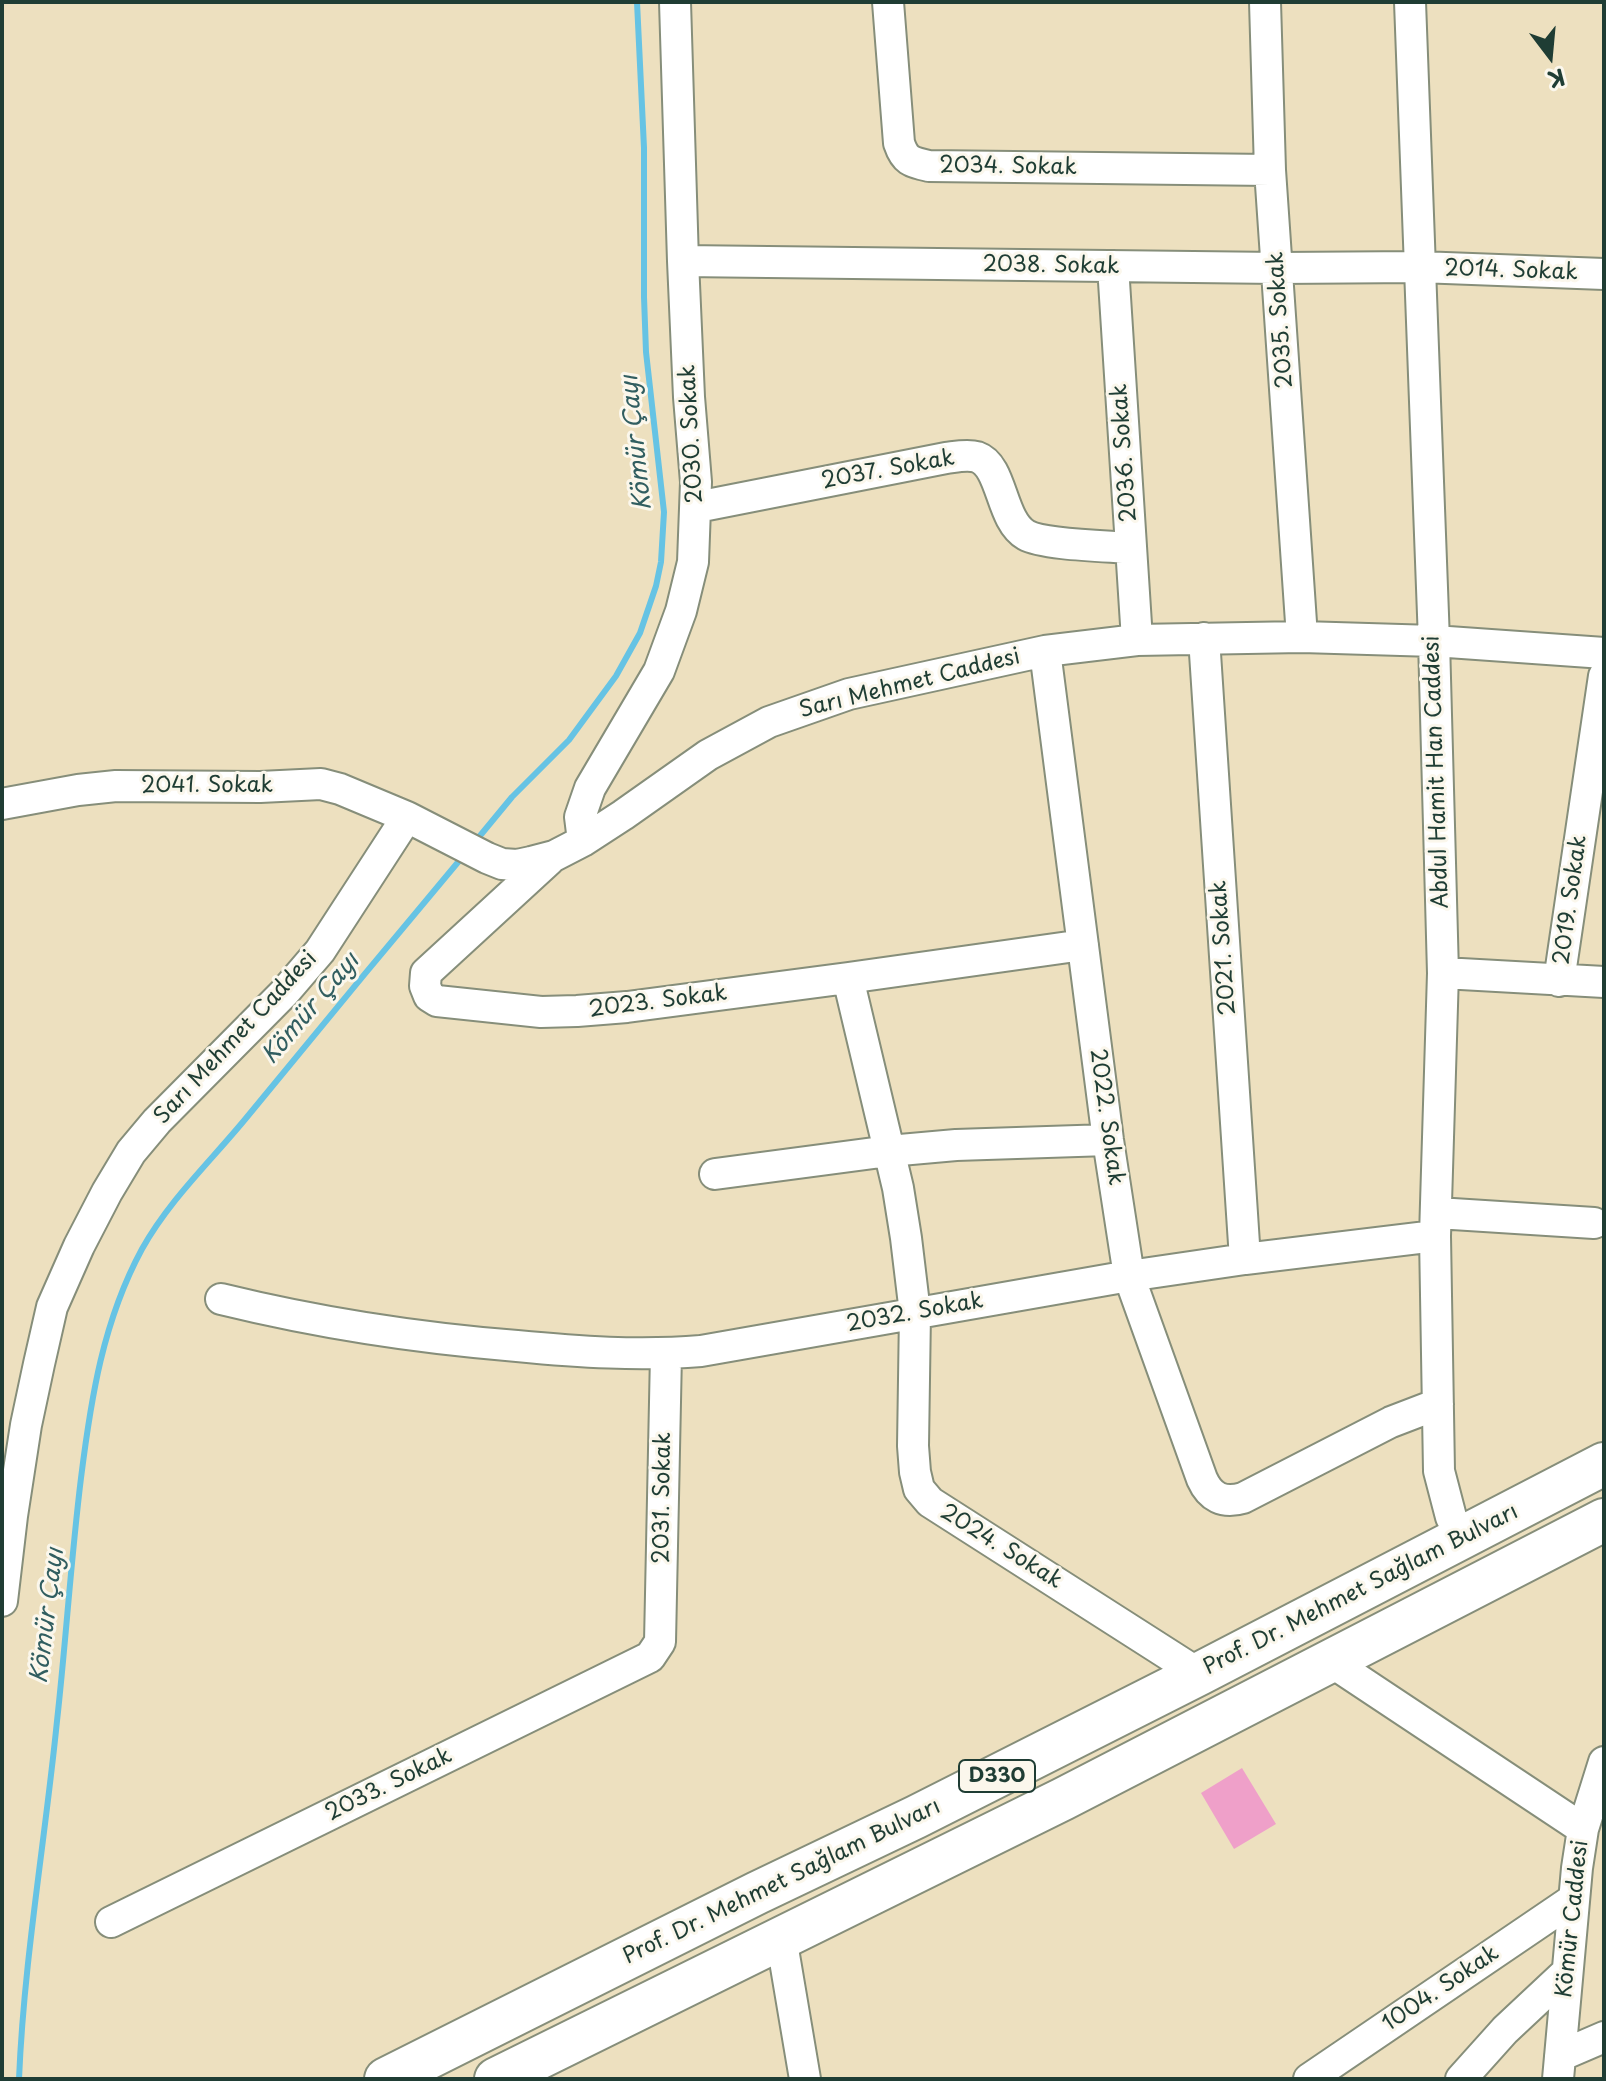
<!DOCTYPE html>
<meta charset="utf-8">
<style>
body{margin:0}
#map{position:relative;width:1606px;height:2081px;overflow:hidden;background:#ede0bf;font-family:"Playpen Sans",sans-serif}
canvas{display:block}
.frame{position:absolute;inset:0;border:4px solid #1f3d34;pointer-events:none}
.north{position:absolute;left:1510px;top:16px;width:80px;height:80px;-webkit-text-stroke:6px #fbf7ec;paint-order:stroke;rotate:164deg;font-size:22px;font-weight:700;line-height:32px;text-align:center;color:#1f3d34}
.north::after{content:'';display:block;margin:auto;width:28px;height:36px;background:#1f3d34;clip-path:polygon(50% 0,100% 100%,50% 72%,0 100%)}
</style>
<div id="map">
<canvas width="1606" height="2081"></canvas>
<div class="frame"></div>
<div class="north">K</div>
</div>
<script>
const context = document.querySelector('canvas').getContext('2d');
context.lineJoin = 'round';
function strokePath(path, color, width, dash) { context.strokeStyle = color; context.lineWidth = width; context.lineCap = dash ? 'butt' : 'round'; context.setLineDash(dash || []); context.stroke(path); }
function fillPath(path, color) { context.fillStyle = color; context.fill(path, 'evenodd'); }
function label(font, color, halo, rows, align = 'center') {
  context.font = font + ' "Playpen Sans",sans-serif'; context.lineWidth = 6; context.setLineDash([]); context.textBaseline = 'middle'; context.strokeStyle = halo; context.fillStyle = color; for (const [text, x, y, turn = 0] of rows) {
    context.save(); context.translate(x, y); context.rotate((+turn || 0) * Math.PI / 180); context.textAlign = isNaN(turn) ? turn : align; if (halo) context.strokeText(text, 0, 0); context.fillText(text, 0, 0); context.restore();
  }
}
strokePath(new Path2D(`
 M 474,843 L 512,797 L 569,740 L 616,676 L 640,633 L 656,586 L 661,562 L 664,512 L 646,352 L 644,297 L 644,148 L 637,2
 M 19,2079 C 24,1959 45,1841 57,1721 C 66,1640 71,1559 81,1478 C 91,1398 103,1321 142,1249 C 170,1199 211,1161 247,1117 C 319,1029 391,942 464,855`), '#66c3e4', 6);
fillPath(new Path2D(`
 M 1242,1768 L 1276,1824 L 1234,1849 L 1201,1793 Z`), '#efa0c9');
const minor = new Path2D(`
 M 888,2 L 899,143 C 905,161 911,162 929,166 L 1270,170
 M 1265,2 L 1270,170 L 1302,637
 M 1410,2 L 1434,641 L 1443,973 L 1435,1236 L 1439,1471 L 1451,1517 L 1462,1538
 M 683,261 L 1278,268 L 1419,267 L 1604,274
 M 1113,266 L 1137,640
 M 697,507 L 946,458 C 955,457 967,454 977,457 C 1003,466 1000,520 1026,535 C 1044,545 1107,546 1131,548
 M 1204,638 L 1245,1259
 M 1045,651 L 1108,1140 L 1129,1276 L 1245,1259 L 1435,1236
 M 2,804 L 78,790 L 116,786 L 260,787 L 321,784 L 340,789 L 407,817
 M 583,841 L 580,817 L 590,788 L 659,671 L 681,611 L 693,562 L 696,482 L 689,397 L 683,261 L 675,2
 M 549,860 L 426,973 L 425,986 L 429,996 L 437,1001 L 541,1012 L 577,1011 L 627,1007 L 848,978 L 1083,945
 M 1443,973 L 1604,982
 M 848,978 L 898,1188 L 906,1238 L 915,1313 L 913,1446 L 915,1472 L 919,1489 L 930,1502 L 1199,1674
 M 1559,981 L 1604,676
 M 715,1174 L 889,1151 L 956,1145 L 1108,1140
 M 1437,1213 L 1594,1223
 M 221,1299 C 319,1323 417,1338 517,1346 C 579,1352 639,1356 701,1351 L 1129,1276 L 1202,1479 C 1210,1497 1223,1504 1243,1498 L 1391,1422 L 1438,1404
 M 2,1601 L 12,1516 L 26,1425 L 39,1364 L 52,1307 L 79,1246 L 107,1192 L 131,1152 L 157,1121 L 284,993 L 320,951 L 407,817 L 487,858 L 502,864 L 517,865 L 531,862 L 554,856 L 583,841 L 623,815 L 708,755 L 769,722 L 849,694 L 1045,651 L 1137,640 L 1302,637 L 1434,641 L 1604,653
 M 1330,1661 L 1583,1829
 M 111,1922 L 650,1657 L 660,1642 L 666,1354
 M 781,1937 L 805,2079
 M 1560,2056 L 1604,2037
 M 1309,2079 L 1574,1899
 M 1461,2079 L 1505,2030 L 1567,1972
 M 1558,2079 L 1577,1868 L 1583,1829 L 1604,1762`);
const highway = new Path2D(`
 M 386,2079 L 757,1893 L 916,1817 L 1199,1674 L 1604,1464
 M 496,2079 L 1063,1799 L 1604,1520`);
strokePath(minor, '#868e7a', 34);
strokePath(highway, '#868e7a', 46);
strokePath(minor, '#fff', 30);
strokePath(highway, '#fff', 42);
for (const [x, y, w] of [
 [997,1776,76]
]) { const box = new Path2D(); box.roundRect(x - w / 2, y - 16, w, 32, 6); context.fillStyle = '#fbf7ec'; context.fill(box); strokePath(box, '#1f3d34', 2); }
label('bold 20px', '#1f3d34', null, [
 ["D330",997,1776]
]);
label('22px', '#1f3d34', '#fbf7ec', [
 ["2034. Sokak",1008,167,1],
 ["2038. Sokak",1051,266,1],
 ["2014. Sokak",1511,271,2],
 ["2035. Sokak",1281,320,-94],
 ["2030. Sokak",692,434,-93],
 ["2036. Sokak",1125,453,-94],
 ["2037. Sokak",888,470,-10],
 ["Sarı Mehmet Caddesi",910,684,-14],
 ["Abdul Hamit Han Caddesi",1437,772,-92],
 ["2041. Sokak",207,786],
 ["2019. Sokak",1571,900,-82],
 ["2021. Sokak",1224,948,-94],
 ["2023. Sokak",658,1002,-7],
 ["Sarı Mehmet Caddesi",236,1038,-47],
 ["2022. Sokak",1106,1117,82],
 ["2032. Sokak",915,1313,-10],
 ["2031. Sokak",663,1498,-89],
 ["2024. Sokak",1001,1547,32],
 ["Prof. Dr. Mehmet Sağlam Bulvarı",1361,1590,-27],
 ["2033. Sokak",389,1785,-26],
 ["Prof. Dr. Mehmet Sağlam Bulvarı",782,1882,-26],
 ["Kömür Caddesi",1573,1919,-84],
 ["1004. Sokak",1441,1989,-34]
]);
label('italic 24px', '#315e60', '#fbf7ec', [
 ["Kömür Çayı",637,443,-96],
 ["Kömür Çayı",311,1009,-50],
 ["Kömür Çayı",48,1616,-83]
]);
</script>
